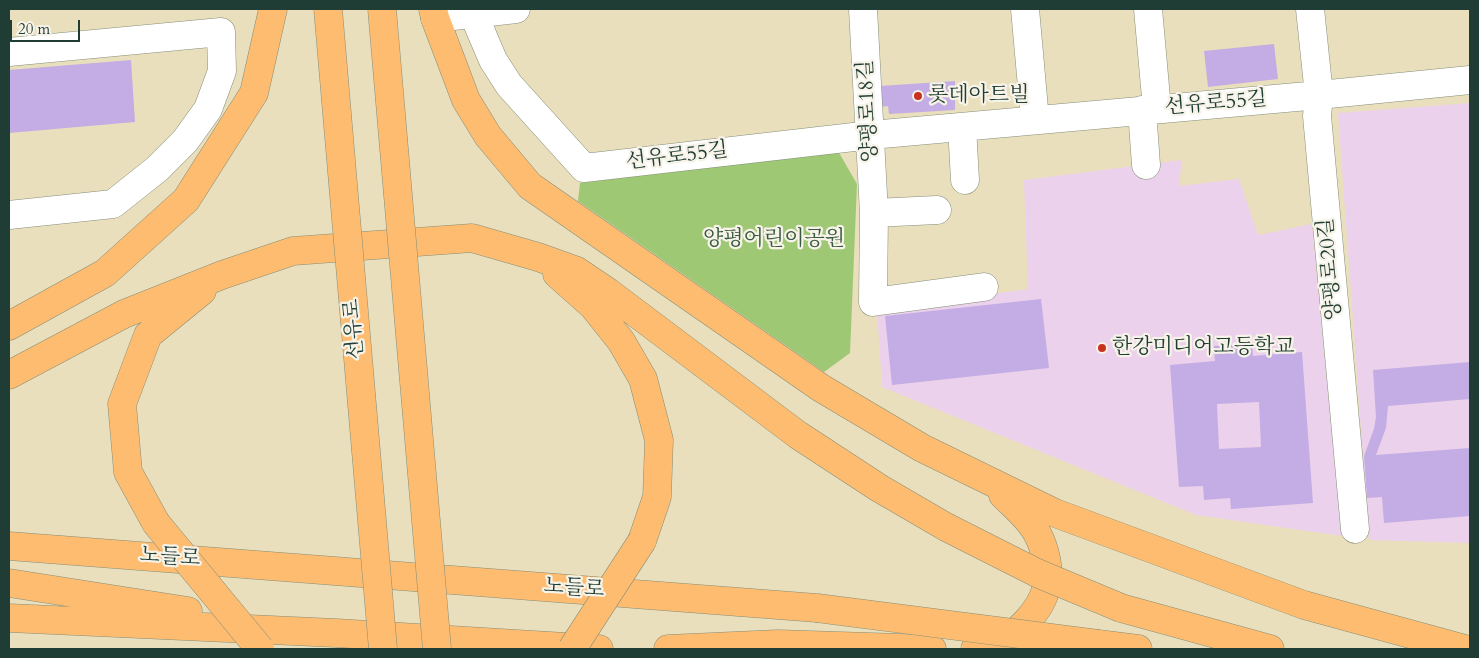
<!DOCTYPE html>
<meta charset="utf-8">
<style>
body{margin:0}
#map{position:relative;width:1479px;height:658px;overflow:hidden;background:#eadfbc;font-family:Cardo,serif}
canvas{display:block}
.frame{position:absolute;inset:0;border:10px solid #1f3d34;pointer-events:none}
.scale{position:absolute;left:10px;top:20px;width:70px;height:22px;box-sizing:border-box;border:2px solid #1f3d34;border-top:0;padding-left:6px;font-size:15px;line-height:18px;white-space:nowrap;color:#1f3d34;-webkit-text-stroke:4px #f7f3e8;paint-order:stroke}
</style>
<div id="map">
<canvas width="1479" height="658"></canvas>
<div class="frame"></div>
<div class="scale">20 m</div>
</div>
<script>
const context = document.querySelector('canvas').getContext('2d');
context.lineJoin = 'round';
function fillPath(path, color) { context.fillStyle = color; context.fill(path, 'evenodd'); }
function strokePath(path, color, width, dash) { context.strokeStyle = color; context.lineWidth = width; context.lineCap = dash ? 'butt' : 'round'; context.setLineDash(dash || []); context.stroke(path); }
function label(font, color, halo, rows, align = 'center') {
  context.font = font + ' Cardo,"Noto Serif KR",serif'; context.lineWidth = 4.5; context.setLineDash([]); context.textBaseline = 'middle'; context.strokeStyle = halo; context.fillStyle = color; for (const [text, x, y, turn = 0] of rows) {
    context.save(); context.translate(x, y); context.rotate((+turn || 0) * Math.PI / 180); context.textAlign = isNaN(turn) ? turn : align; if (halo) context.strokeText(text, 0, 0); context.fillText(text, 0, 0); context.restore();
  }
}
fillPath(new Path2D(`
 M 1470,103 L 1470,543 L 1369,540 L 1338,113 Z
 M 1182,160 L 1179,186 L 1239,179 L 1258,235 L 1312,224 L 1342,536 L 1196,515 L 882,387 L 877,310 L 1028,289 L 1024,180 Z`), '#ebd1eb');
fillPath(new Path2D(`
 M 838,151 L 857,184 L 850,353 L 824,372 L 578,201 L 580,183 Z`), '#9ec874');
fillPath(new Path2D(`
 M 1274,44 L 1278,79 L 1208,87 L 1204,51 Z
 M 131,60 L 135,122 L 9,133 L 9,70 Z
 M 955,81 L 955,110 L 889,114 L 888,106 L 881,107 L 880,86 Z
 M 1041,299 L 1049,368 L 892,385 L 885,316 Z
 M 1252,344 L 1253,356 L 1302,352 L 1313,503 L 1231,509 L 1230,498 L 1204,500 L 1203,486 L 1179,487 L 1170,365 L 1215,361 L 1214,346 ZM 1259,402 L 1261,447 L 1219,449 L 1217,404 Z
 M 1470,362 L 1470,399 L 1388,406 L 1386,428 L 1376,455 L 1470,448 L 1470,516 L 1384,523 L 1382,497 L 1367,498 L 1364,456 L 1374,429 L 1376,417 L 1373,370 Z`), '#c3ade4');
const minor = new Path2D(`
 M 863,9 L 874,213 L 873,302 L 984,287
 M 1025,9 L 1035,120
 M 1148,9 L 1157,109
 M 1310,9 L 1319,95 L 1317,116 L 1355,529
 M 473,13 L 493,60 L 509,85 L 584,168 L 871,135 L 1319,95 L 1470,80
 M 435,18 L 516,9
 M 9,52 L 221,32 L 222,71 L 208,109 L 185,141 L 157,169 L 113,204 L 9,215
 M 1142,110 L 1146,165
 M 962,127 L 965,180
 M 874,213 L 937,210`);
const major = new Path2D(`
 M 433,9 L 435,18 L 466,100 L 488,136 L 530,186 L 821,388 L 922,448 L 1055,513 L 1304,605 L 1465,649
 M 557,274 L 593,306 L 621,341 L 643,379 L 659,440 L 657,497 L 642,541
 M 9,326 L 105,273 L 186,200 L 254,93 L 273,9
 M 9,375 L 124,314 L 222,275 L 293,251 L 472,238 L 538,257 L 577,271 L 608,292 L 798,435 L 879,488 L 946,527
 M 156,523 L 128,472 L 122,404 L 148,335 L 202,291
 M 9,546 L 817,608
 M 9,583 L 188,611
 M 1121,608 L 1270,649
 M 9,618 L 336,633 L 599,649
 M 1098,644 L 1138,649
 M 668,649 L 778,644 L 932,649
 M 975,649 C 982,647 991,646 998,643 C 1018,634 1040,611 1046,589 C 1051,572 1045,548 1037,533 C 1029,518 1015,507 1003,495`);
strokePath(minor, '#848e78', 29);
strokePath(major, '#848e78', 29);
strokePath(minor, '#fff', 28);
strokePath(major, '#febc70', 28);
const majorBridge = new Path2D(`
 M 328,9 L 383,649
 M 382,9 L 437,649
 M 156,523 L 260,649
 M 946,527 L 1037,573 L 1121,608
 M 817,608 L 1098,644
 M 572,649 L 642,541`);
strokePath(majorBridge, '#848e78', 29, []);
strokePath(majorBridge, '#febc70', 28);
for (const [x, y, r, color] of [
 [918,96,5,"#c8321e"],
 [1102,348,5,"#c8321e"]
]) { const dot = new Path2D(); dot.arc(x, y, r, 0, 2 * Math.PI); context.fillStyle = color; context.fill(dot); strokePath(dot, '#f7f3e8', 2); }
label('21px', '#1f3d34', '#f7f3e8', [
 ["롯데아트빌",928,96],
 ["한강미디어고등학교",1112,348]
], 'left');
label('21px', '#1f3d34', '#f7f3e8', [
 ["선유로55길",1216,104,-5],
 ["양평로18길",869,111,-93],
 ["선유로55길",677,157,-7],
 ["양평로20길",1331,269,-95],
 ["선유로",355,329,-95],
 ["노들로",170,558,4],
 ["노들로",574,589,4]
]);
label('21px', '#385941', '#f7f3e8', [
 ["양평어린이공원",774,240]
]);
</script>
